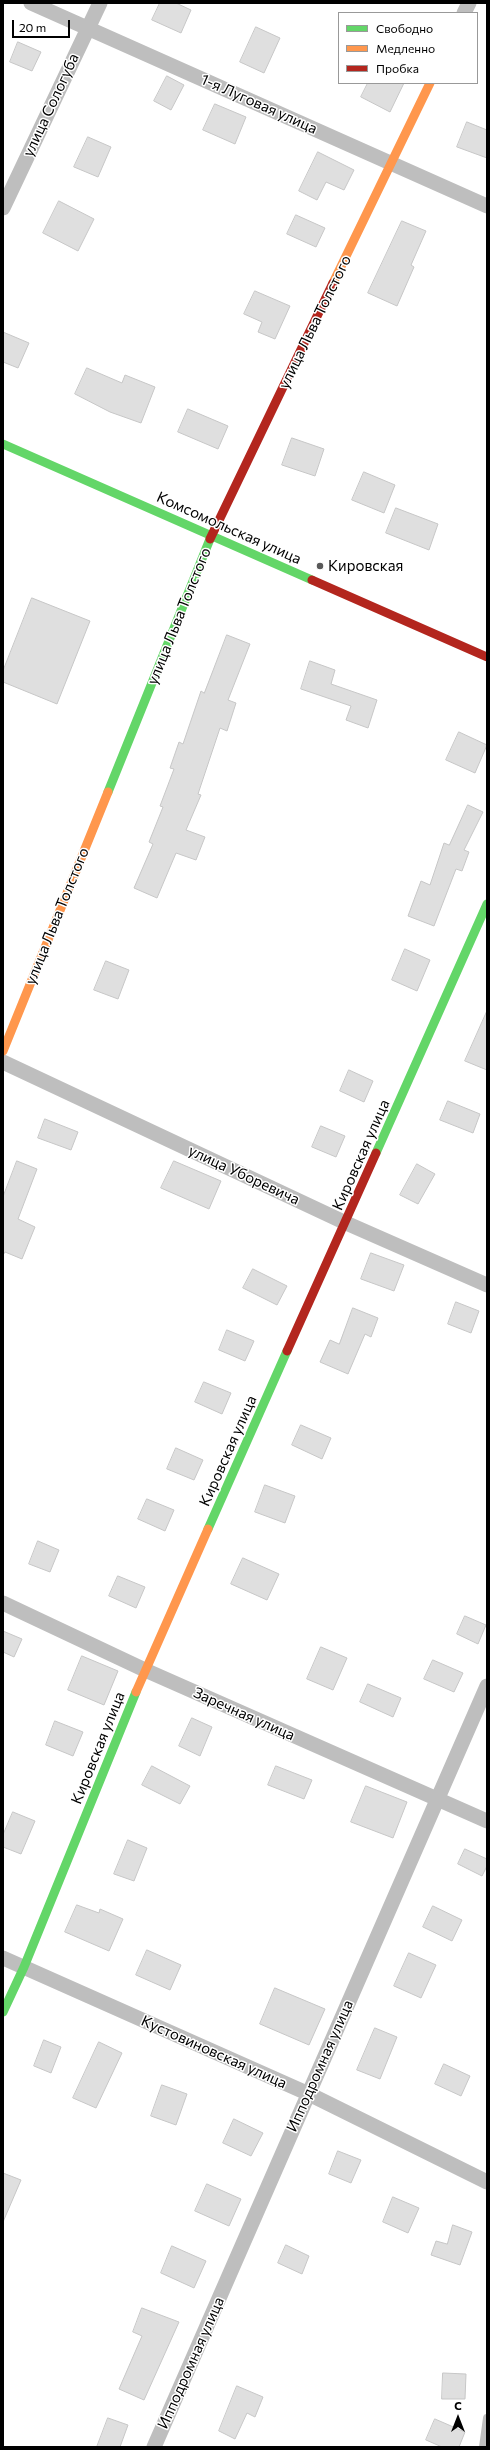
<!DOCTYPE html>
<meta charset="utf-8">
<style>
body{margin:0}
#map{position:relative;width:490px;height:2450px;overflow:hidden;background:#fff;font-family:Commissioner,sans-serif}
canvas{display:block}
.frame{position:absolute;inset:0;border:4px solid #000;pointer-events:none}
.legend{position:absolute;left:338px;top:12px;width:140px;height:72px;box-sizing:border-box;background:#fff;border:1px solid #999;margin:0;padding:5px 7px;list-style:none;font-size:12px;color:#000}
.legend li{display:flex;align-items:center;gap:8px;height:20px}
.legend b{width:20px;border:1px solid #999}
.north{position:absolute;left:438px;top:2398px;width:40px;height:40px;-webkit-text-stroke:3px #fff;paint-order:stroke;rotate:0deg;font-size:11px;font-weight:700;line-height:16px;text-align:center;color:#000}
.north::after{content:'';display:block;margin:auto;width:14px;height:18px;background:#000;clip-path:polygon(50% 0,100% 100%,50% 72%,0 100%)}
.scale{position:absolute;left:12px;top:20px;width:58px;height:18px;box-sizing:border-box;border:2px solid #000;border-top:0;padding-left:5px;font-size:12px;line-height:14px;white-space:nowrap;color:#000;-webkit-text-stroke:3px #fff;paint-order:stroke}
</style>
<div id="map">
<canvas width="490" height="2450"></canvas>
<div class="frame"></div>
<ul class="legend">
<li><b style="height:5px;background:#63d668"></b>Свободно</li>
<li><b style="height:5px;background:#ff974d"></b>Медленно</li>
<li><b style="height:5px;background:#b3261e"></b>Пробка</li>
</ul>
<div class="north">С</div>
<div class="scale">20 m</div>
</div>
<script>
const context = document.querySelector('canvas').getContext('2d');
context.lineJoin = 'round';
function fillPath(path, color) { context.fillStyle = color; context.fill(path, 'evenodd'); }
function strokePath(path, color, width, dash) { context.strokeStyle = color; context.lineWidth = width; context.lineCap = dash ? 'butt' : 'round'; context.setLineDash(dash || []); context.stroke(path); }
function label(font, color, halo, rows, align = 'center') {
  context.font = font + ' Commissioner,sans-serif'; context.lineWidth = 3; context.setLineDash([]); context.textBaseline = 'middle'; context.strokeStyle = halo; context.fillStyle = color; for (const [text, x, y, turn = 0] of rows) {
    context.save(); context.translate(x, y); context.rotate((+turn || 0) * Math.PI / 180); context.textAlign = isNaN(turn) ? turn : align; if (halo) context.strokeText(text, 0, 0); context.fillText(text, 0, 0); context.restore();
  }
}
const building = new Path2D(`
 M 160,3 L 176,3 L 191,10 L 181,33 L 152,20 Z
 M 256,27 L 280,38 L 264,73 L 240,62 Z
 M 18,42 L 41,52 L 32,71 L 10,62 Z
 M 167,76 L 184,85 L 171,110 L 154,101 Z
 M 368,83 L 404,83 L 390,112 L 361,97 Z
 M 215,104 L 246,117 L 235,144 L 203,130 Z
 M 467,122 L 487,130 L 487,158 L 457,147 Z
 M 88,137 L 111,147 L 98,177 L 74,167 Z
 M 318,152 L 354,170 L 344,190 L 326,182 L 317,200 L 299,191 Z
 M 59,201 L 94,219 L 78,251 L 43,233 Z
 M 296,215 L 325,228 L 316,247 L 287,234 Z
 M 402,221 L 426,231 L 411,265 L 414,267 L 397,306 L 368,293 Z
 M 255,291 L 290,306 L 275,339 L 258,332 L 262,322 L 244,314 Z
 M 3,332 L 29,343 L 18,368 L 3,362 Z
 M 87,368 L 122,383 L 125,375 L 155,387 L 141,423 L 110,412 L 75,394 Z
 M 188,409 L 228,426 L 218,449 L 178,432 Z
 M 292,438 L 324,449 L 315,476 L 282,465 Z
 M 364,472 L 395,485 L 384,513 L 352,500 Z
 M 396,508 L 438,524 L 429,550 L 386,533 Z
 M 32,598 L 90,621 L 57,704 L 3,682 L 3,671 Z
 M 227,635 L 250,644 L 228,700 L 236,703 L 227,731 L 220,728 L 198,794 L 201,795 L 186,830 L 205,837 L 196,860 L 176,853 L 157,898 L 134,888 L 153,844 L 149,842 L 163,807 L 160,806 L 174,769 L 170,768 L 179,742 L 183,744 L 201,691 L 204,693 Z
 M 310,661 L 335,670 L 331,684 L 377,700 L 368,728 L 346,720 L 351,706 L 301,689 Z
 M 459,732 L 487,745 L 475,773 L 446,760 Z
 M 468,805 L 483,812 L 464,850 L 469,852 L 462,871 L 456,869 L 434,926 L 408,916 L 421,881 L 430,885 L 444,843 L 449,845 Z
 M 405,949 L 430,960 L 417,991 L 392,980 Z
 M 106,961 L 129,970 L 118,999 L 94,990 Z
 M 487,1011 L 487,1070 L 465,1061 Z
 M 349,1070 L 373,1081 L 364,1102 L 340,1091 Z
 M 448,1101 L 480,1114 L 473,1133 L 440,1120 Z
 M 45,1119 L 78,1132 L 71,1150 L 38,1138 Z
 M 321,1126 L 345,1136 L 336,1157 L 312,1147 Z
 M 17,1161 L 37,1169 L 18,1219 L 35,1227 L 22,1259 L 5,1252 L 3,1255 L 3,1197 Z
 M 174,1161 L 221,1181 L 209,1209 L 161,1188 Z
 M 417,1164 L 435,1174 L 418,1204 L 400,1195 Z
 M 371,1253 L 404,1265 L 394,1291 L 361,1279 Z
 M 253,1269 L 287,1286 L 277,1305 L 243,1288 Z
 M 456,1302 L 479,1311 L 471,1333 L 448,1324 Z
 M 353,1308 L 378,1318 L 371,1337 L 365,1334 L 348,1374 L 320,1362 L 330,1340 L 339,1344 Z
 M 227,1330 L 254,1341 L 245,1361 L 219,1350 Z
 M 204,1382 L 231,1393 L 222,1414 L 195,1402 Z
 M 301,1425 L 331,1438 L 322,1459 L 292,1445 Z
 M 176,1448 L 203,1460 L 194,1480 L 167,1469 Z
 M 265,1485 L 295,1496 L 285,1523 L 255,1512 Z
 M 147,1499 L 174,1510 L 165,1531 L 138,1519 Z
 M 38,1541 L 59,1550 L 50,1572 L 29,1564 Z
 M 243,1558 L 279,1574 L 267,1600 L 231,1584 Z
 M 118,1576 L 145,1587 L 136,1608 L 109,1596 Z
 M 465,1616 L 486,1625 L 478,1644 L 457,1634 Z
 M 3,1631 L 22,1639 L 14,1657 L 3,1652 Z
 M 321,1647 L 347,1658 L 333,1690 L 307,1679 Z
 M 82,1656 L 118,1671 L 104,1705 L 68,1690 Z
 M 433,1660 L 463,1673 L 454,1692 L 424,1679 Z
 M 368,1684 L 401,1698 L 393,1717 L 360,1702 Z
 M 192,1718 L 212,1727 L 200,1756 L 179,1746 Z
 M 55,1721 L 83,1732 L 73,1756 L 46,1745 Z
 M 152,1766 L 190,1786 L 180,1804 L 142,1785 Z
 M 276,1766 L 312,1780 L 304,1799 L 268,1785 Z
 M 366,1786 L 407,1802 L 393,1838 L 351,1822 Z
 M 13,1812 L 35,1821 L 21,1854 L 3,1847 L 3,1835 Z
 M 128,1840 L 147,1848 L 134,1881 L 114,1874 Z
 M 465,1849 L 487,1859 L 487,1866 L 482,1876 L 458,1864 Z
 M 77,1905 L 99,1913 L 100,1909 L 123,1919 L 109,1951 L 65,1932 Z
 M 433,1906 L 462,1920 L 452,1941 L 423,1927 Z
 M 147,1950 L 181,1965 L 170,1990 L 136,1975 Z
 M 409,1953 L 436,1965 L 421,1998 L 394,1986 Z
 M 275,1988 L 325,2009 L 309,2045 L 260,2024 Z
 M 375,2028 L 397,2037 L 380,2079 L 357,2070 Z
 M 44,2040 L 61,2047 L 51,2073 L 34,2066 Z
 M 99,2042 L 122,2053 L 96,2108 L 73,2098 Z
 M 444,2064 L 470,2076 L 461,2096 L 435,2084 Z
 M 162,2085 L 187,2094 L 176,2125 L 151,2116 Z
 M 234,2119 L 263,2133 L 251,2156 L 223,2143 Z
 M 338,2151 L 361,2160 L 351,2183 L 329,2174 Z
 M 3,2173 L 21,2180 L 3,2222 Z
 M 207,2184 L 241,2199 L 229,2226 L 195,2211 Z
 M 393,2197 L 419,2208 L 408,2233 L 383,2222 Z
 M 453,2225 L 472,2232 L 460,2265 L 431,2255 L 436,2241 L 447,2244 Z
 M 286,2245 L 309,2256 L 302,2274 L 278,2263 Z
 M 172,2246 L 206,2261 L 194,2288 L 161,2273 Z
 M 142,2308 L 179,2322 L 144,2400 L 119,2389 L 142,2336 L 133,2332 Z
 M 443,2373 L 466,2374 L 465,2399 L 442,2399 Z
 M 237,2386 L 263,2397 L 255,2417 L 247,2413 L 235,2439 L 219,2431 Z
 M 108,2418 L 128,2425 L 120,2447 L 97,2447 Z
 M 435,2419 L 465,2432 L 459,2447 L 442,2447 L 426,2440 Z`);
fillPath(building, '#dfdfdf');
strokePath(building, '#c7c7c7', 1);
strokePath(new Path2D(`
 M 483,2447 L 487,2418`), '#bebebe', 8);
strokePath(new Path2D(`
 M 31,3 L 487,206
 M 464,13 L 469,3
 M 3,208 L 100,3
 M 3,1062 L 346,1223 L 487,1285
 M 3,1603 L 145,1670 L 487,1821
 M 3,1958 L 309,2094 L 487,2182
 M 154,2447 L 487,1686`), '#bebebe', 15);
strokePath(new Path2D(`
 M 3,444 L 312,580
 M 108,792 L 210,539
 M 376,1153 L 487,904
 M 208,1529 L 287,1351
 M 3,2012 L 24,1967 L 136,1692`), '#63d668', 9);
strokePath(new Path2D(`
 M 333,283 L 430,83
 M 3,1051 L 108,792
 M 136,1692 L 208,1529`), '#ff974d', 9);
strokePath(new Path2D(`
 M 210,539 L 333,283
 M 312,580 L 487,657
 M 287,1351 L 376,1153`), '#b3261e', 9);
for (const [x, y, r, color] of [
 [320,566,4,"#595959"]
]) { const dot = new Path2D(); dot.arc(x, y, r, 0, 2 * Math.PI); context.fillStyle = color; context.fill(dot); strokePath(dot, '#fff', 1.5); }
label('15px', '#000', '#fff', [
 ["1-я Луговая улица",259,104,24],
 ["улица Сологуба",51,105,-65],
 ["улица Льва Толстого",315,322,-64],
 ["Комсомольская улица",229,528,24],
 ["улица Льва Толстого",179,616,-68],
 ["улица Льва Толстого",57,916,-68],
 ["Кировская улица",361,1155,-66],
 ["улица Уборевича",244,1175,25],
 ["Кировская улица",228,1451,-66],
 ["Заречная улица",244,1714,24],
 ["Кировская улица",98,1748,-68],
 ["Кустовиновская улица",214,2052,24],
 ["Ипподромная улица",320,2066,-66],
 ["Ипподромная улица",191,2363,-66]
]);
label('15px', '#000', '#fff', [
 ["Кировская",328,566]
], 'left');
</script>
